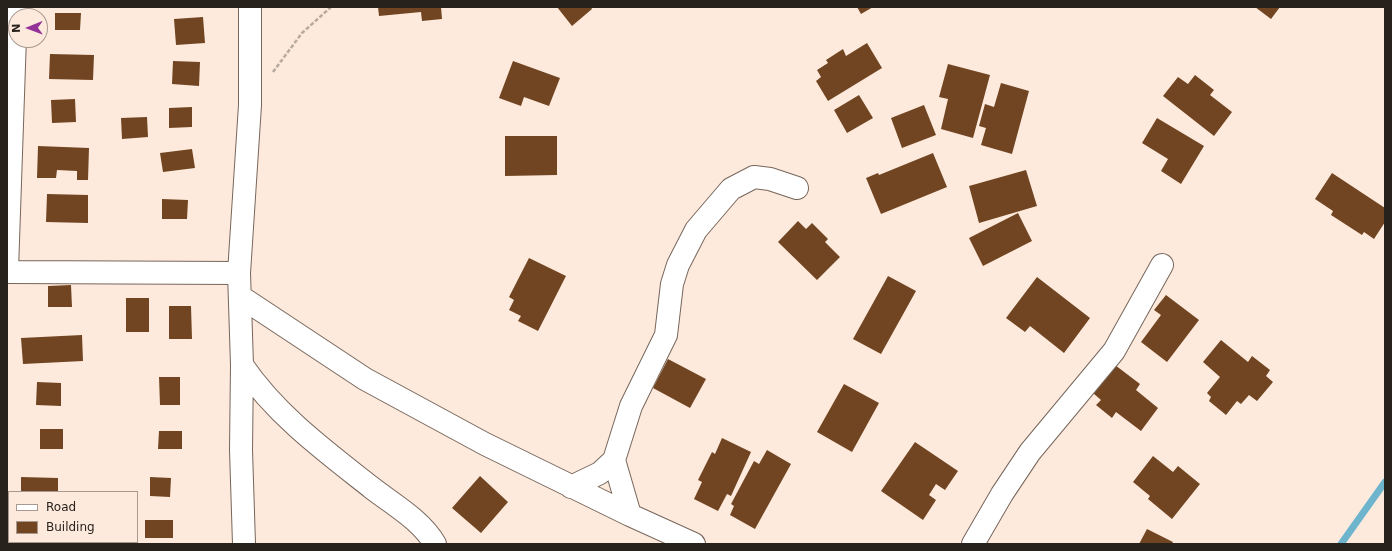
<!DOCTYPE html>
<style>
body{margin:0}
#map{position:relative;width:1392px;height:551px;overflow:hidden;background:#fdeadd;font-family:"DejaVu Sans",sans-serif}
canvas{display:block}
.frame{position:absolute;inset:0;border:8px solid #28221d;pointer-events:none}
.legend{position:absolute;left:8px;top:491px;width:130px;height:52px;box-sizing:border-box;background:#fdeadd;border:1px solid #a89a90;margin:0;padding:5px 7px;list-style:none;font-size:12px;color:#28221d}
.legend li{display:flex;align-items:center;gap:8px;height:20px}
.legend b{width:20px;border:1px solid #a89a90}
.north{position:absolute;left:8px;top:8px;width:40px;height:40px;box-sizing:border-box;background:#fdeadd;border:1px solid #a89a90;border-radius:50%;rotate:269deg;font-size:11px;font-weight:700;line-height:16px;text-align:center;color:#28221d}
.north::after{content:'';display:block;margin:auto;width:14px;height:18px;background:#953298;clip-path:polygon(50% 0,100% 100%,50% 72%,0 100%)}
</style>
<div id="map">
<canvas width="1392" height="551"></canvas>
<div class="frame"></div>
<ul class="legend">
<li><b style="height:5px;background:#fff"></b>Road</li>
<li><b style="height:11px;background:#714521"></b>Building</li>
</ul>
<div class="north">N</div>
</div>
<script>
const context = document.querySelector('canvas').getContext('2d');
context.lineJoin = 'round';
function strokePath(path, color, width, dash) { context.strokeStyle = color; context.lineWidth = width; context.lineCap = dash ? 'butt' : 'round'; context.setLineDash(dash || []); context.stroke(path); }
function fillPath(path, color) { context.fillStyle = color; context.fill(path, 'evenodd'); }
strokePath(new Path2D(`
 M 1341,544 L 1385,482`), '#6fb4cd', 7);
fillPath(new Path2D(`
 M 378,7 L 441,7 L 442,19 L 422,21 L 421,12 L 379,16 Z
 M 557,7 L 591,7 L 592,9 L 572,26 Z
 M 857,7 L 873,7 L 861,14 Z
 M 1255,7 L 1280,7 L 1271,19 Z
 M 55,13 L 81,13 L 80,30 L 55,30 Z
 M 203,17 L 205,43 L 176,45 L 174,19 Z
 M 867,43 L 882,68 L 828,101 L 816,81 L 821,77 L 817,70 L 828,63 L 826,60 L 843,49 L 846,56 Z
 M 50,54 L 94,55 L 93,80 L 49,79 Z
 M 173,61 L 200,62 L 199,86 L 172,84 Z
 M 513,61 L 560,78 L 549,106 L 524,97 L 521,106 L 499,98 Z
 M 948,64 L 990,75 L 973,138 L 941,129 L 948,99 L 939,97 Z
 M 1195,75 L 1214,90 L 1210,95 L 1232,112 L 1214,136 L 1163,96 L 1178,77 L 1188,84 Z
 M 1001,83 L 1029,91 L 1012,154 L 981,145 L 986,128 L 979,126 L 985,104 L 994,107 Z
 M 859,95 L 873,118 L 847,133 L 834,110 Z
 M 75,99 L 76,122 L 52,123 L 51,100 Z
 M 924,105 L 936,135 L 902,148 L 891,118 Z
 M 192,107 L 192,127 L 169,128 L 169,108 Z
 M 147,117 L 148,137 L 122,139 L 121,118 Z
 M 1157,118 L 1204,146 L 1181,184 L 1161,171 L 1168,159 L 1142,143 Z
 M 505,136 L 557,136 L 557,175 L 505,176 Z
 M 38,146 L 89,148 L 88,180 L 77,180 L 77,171 L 57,170 L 56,178 L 37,178 Z
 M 192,149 L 195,168 L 163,172 L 160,153 Z
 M 933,153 L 947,187 L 881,214 L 866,178 L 878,173 L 879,175 Z
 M 1026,170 L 1037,206 L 979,223 L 969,186 Z
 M 1332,173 L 1385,208 L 1385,222 L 1374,239 L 1364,232 L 1362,235 L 1331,215 L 1333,211 L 1315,199 Z
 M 47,194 L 88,195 L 88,223 L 46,222 Z
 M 162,199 L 188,200 L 187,219 L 162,219 Z
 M 1018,213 L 1032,241 L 983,266 L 969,238 Z
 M 798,221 L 806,229 L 812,223 L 828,239 L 825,242 L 840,257 L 817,280 L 778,242 Z
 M 529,258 L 566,276 L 538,331 L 518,321 L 521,316 L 509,310 L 514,300 L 509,297 Z
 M 888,276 L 916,291 L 881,354 L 853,339 Z
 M 1037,277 L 1090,318 L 1064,353 L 1030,326 L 1025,332 L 1006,318 Z
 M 71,285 L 72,307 L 48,307 L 48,286 Z
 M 1166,295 L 1199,320 L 1167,362 L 1141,342 L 1161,315 L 1154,310 Z
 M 126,298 L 149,298 L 149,332 L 126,332 Z
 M 169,306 L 191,306 L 192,339 L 169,339 Z
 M 82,335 L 83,361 L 23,364 L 21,338 Z
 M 1221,340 L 1248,362 L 1252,356 L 1270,370 L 1266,376 L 1273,382 L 1257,401 L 1249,395 L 1241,404 L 1237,401 L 1226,415 L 1209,401 L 1211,397 L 1207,393 L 1220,377 L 1203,362 Z
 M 668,359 L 706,379 L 690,408 L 653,388 Z
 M 1115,365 L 1140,384 L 1136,390 L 1158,408 L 1141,431 L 1116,412 L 1112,418 L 1096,405 L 1101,400 L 1093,393 Z
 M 159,377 L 180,377 L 180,405 L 160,405 Z
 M 37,382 L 61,383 L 61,406 L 36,405 Z
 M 844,384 L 879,403 L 852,452 L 817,432 Z
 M 40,429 L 63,429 L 63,449 L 40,449 Z
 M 159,431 L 182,431 L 182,449 L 158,449 Z
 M 722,438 L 751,452 L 731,496 L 727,494 L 718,511 L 694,499 L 702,482 L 698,480 L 712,452 L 715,454 Z
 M 915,442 L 958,471 L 945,490 L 936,484 L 929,495 L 936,500 L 923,520 L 881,491 Z
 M 767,450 L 791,464 L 755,529 L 730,515 L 734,506 L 731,504 L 754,461 L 759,464 Z
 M 1153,456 L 1173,472 L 1178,466 L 1200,484 L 1172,519 L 1148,499 L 1150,496 L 1133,482 Z
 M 480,476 L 508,502 L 481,533 L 452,508 Z
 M 21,477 L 58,478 L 58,492 L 21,492 Z
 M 150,477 L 171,478 L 170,497 L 150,496 Z
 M 145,520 L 173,520 L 173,538 L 145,538 Z
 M 1147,529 L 1173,542 L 1172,544 L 1139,544 Z
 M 37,542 L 61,542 L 60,544 L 42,544 Z`), '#714521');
const minor = new Path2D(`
 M 7,270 L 16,7
 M 7,272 L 239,273
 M 241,297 L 365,379 L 485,444 L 630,515 L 694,544
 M 242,365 C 276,415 325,451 372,488 C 394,505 421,520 435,544
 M 614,460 L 630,515
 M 571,487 L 600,473 L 614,460 L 631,406 L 666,335 L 672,284 L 678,265 L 696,230 L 731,189 L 754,177 L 770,179 L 797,188
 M 244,544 L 241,450 L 242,365 L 239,273 L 250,105 L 250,7
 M 973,544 L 1002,494 L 1030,452 L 1114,351 L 1162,265`);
strokePath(minor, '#77665b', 24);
strokePath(new Path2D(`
 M 273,72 L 302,33 L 331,7`), '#b7a99e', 2.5, [4, 2]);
strokePath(minor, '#fff', 22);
</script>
